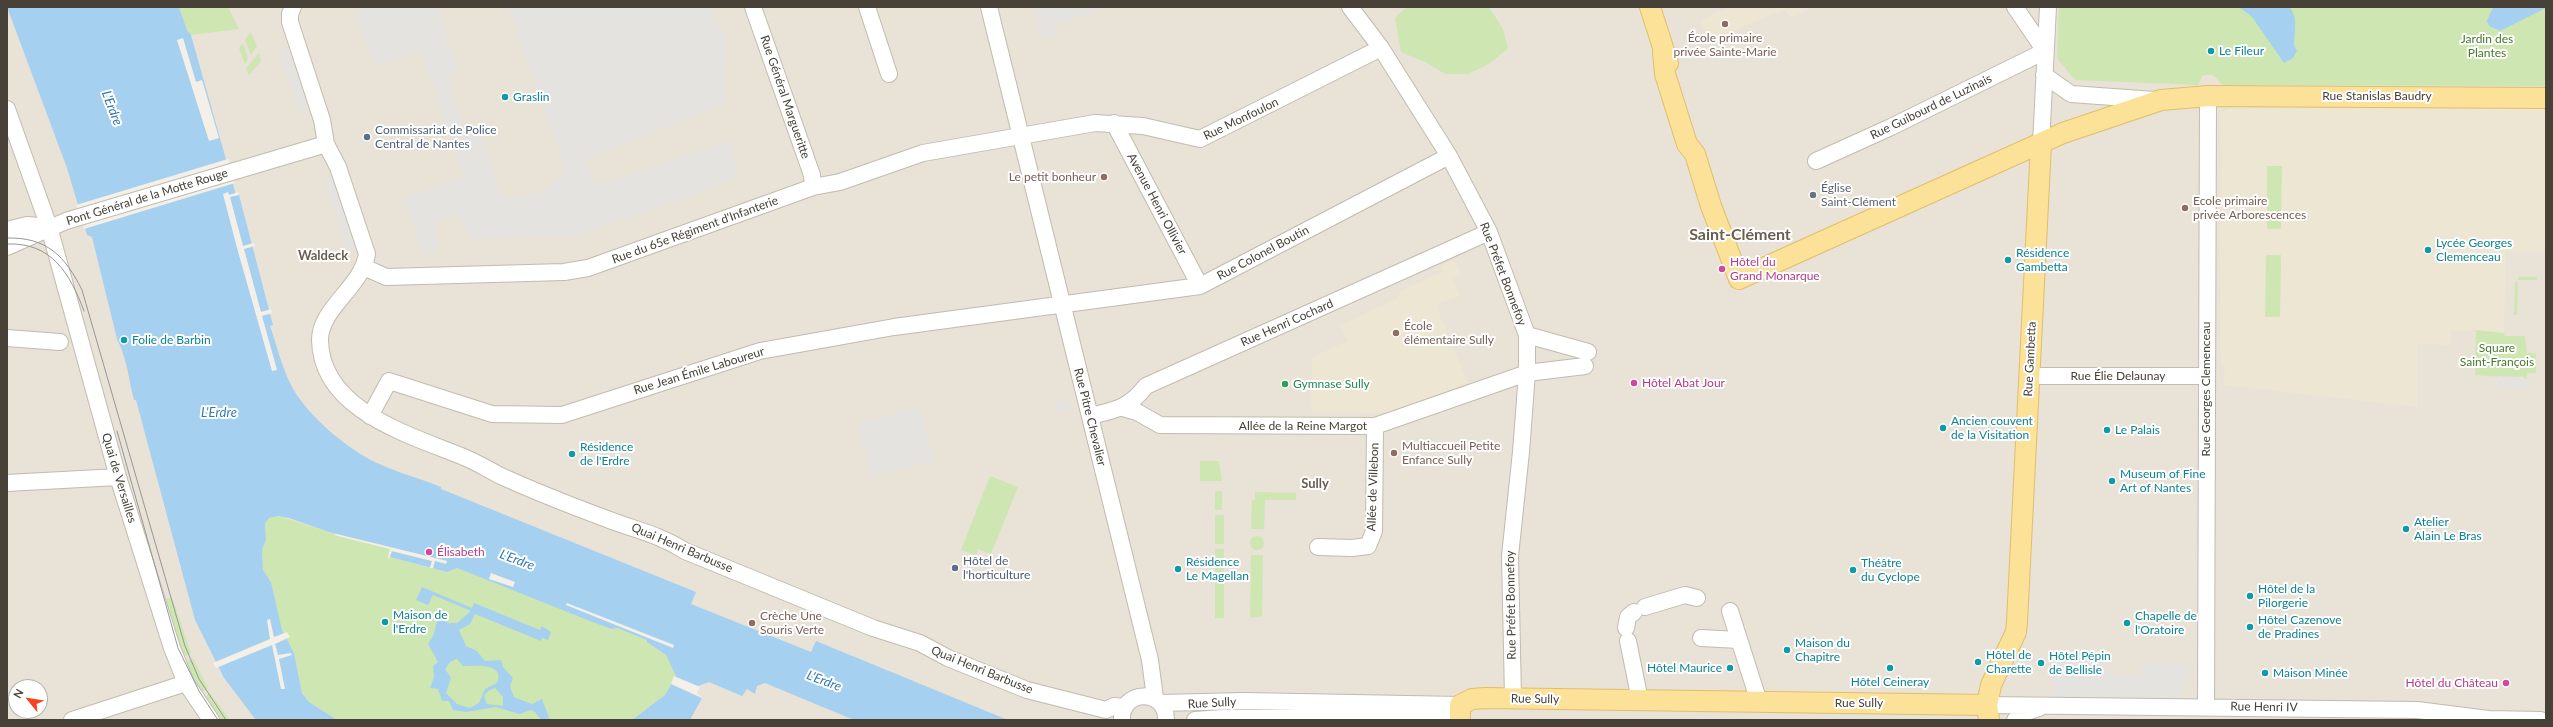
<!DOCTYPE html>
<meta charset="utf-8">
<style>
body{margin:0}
#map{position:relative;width:2553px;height:727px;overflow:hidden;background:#f4f0e8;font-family:Lato,sans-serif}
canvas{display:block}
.frame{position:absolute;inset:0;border:8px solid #474137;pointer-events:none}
.north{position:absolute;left:8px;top:679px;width:40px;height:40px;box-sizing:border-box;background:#fff;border:1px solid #b5b3af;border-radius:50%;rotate:300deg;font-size:11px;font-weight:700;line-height:16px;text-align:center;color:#474137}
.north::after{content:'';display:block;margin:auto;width:14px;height:18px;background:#f5421f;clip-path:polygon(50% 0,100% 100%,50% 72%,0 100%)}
</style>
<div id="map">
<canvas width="2553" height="727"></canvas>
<div class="frame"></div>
<div class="north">N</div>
</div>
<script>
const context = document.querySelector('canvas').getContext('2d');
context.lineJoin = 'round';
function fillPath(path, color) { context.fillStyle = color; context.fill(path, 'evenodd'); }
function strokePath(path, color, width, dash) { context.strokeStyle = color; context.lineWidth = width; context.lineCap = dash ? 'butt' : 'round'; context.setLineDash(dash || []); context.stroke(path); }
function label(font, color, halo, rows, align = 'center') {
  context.font = font + ' Lato,sans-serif'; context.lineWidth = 4; context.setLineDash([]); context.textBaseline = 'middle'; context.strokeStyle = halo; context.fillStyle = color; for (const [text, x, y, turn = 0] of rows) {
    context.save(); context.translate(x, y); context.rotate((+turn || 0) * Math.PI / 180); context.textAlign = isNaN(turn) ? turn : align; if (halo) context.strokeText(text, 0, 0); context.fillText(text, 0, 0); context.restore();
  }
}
fillPath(new Path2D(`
 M 7,7 L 2546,7 L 2546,720 L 7,720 ZM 16,687 L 40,687 L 40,711 L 16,711 Z`), '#e8e2d7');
fillPath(new Path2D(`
 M 1729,7 L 1814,7 L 1791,18 L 1784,10 L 1708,41 L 1700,20 Z
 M 2228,108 L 2546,109 L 2546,252 L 2506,252 L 2504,333 L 2476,330 L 2451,331 L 2451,345 L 2417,344 L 2417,407 L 2223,385 L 2225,365 L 2221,365 L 2220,348 L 2221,114 Z
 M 1455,259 L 1461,275 L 1453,278 L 1460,296 L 1436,305 L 1468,383 L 1387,413 L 1311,412 L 1312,357 L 1347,341 L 1340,325 L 1397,299 L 1400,291 L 1442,272 L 1440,266 Z`), '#ece6d3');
fillPath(new Path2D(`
 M 179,7 L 228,7 L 239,29 L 191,35 L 187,30 Z
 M 1407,7 L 1489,7 L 1503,29 L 1508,49 L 1487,65 L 1468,74 L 1445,74 L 1427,63 L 1401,52 L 1395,18 Z
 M 2059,7 L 2546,7 L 2546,86 L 2223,85 C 2216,79 2214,71 2202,76 L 2198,85 L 2075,80 L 2057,58 Z
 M 251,32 L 257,46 L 251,55 L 245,40 Z
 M 243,43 L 248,58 L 245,64 L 239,48 Z
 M 259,53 L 261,61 L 249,75 L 246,68 Z
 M 2267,166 L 2282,166 L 2281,229 L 2267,229 Z
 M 2266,255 L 2281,255 L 2280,317 L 2265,317 Z
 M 2519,277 L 2537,277 L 2537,280 L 2518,280 Z
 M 2515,282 L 2518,282 L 2517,315 L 2514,315 Z
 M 2476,330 L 2504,333 L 2505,336 L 2525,336 L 2527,353 L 2536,353 L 2536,373 L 2527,373 L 2527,379 L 2475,375 Z
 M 1200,461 L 1219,461 L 1222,481 L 1200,481 Z
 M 990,476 L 1018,487 L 991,554 L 978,549 L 976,555 L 961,550 Z
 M 1215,491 L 1222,491 L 1222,510 L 1215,510 Z
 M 1255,492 L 1296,493 L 1296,500 L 1265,500 L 1264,529 L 1251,529 L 1252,500 L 1255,500 Z
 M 1215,515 L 1224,515 L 1224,544 L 1215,544 Z
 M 278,516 L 329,532 L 447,561 L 447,572 L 457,568 L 612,629 L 617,628 L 647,640 L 647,642 L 666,655 L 676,676 L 665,695 L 632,720 L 337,720 L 309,702 L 302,692 L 294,653 L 282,630 L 271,582 L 263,570 L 262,550 L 266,540 L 265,522 L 269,518 ZM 390,557 L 432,561 L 430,568 Z
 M1250 543a7 7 0 1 1 14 0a7 7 0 1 1-14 0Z
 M 1215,549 L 1224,549 L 1224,578 L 1215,578 Z
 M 1251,555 L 1263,555 L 1262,616 L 1250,618 Z
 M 1215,583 L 1224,583 L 1224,618 L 1215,618 Z
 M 172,597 L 191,653 L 179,659 L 161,601 Z
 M 193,658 L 208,688 L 197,695 L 181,664 Z
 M 210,693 L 230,720 L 214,720 L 201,700 Z`), '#cee7b2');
fillPath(new Path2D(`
 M 354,7 L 436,7 L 458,71 L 448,75 L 451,83 L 448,84 L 465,131 L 478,127 L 502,198 L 524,197 L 552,187 L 565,167 L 508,7 L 708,7 L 725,36 L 724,104 L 586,159 L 596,187 L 731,140 L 738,176 L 703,191 L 574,236 L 470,239 L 458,213 L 433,222 L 439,250 L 424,256 L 404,198 L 465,177 L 421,50 L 374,66 Z
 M 1040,7 L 1101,7 L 1099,11 L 1053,24 L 1056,34 L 1042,38 L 1035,9 Z
 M 291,48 L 310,109 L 299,112 L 279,52 Z
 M 336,176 L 358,244 L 347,248 L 324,180 Z
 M 2498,376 L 2523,377 L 2527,379 L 2527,388 L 2498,387 Z
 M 1068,400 L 1072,409 L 1056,413 L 1054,404 Z
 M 919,407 L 934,460 L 872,477 L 858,424 Z
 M 2054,662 L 2107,663 L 2107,674 L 2141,676 L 2141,664 L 2190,666 L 2178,700 L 2053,697 Z`), '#e5e3e0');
fillPath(new Path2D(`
 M 7,7 L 179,7 L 187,30 L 191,35 L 236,195 L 239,195 L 273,325 L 270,326 C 277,346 282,368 292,387 C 308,416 347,449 377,463 C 398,473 422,479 441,487 L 441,489 L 696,592 L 691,604 L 811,652 L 816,641 L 1008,720 L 854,720 L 765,683 L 757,686 L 755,694 L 747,689 L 742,696 L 709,682 L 698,686 L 695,694 L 702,698 L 690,720 L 632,720 L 665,695 L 676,676 L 666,655 L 647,642 L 647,640 L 617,628 L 612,629 L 595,623 L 457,568 L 447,572 L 390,557 L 391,551 L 432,561 L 430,567 L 433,568 L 434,561 L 447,561 L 329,532 L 289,518 L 278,516 L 269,518 L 265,523 L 266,540 L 262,550 L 263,570 L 271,582 L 282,630 L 294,653 L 302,693 L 309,702 L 337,720 L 256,720 L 224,678 L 195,620 L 136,400 L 134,400 C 129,381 127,358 117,339 L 92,237 L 87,235 L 67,168 Z
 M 2239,7 L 2289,7 C 2299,17 2294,33 2294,45 L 2297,51 L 2293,58 L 2284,63 L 2252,17 Z
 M 2493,7 L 2546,7 L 2546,8 L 2500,31 L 2489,26 L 2487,21 Z
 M 422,587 L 472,608 L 474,603 L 540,630 L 542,626 L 551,632 L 548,640 L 542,638 L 541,641 L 475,614 L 470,624 L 459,630 L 466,646 L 477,651 L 485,661 L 501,660 L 503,667 L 513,678 L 510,686 L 514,697 L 532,704 L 542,699 L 550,720 L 541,720 L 535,712 L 531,710 L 519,714 L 496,707 L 466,712 L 453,710 L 449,701 L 442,701 L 438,689 L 430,688 L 434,677 L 433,666 L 438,662 L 428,644 L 433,636 L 438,618 L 449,623 L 457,623 L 471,611 L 433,595 L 428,605 L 416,600 ZM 457,659 L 463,666 C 474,666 506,662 497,683 L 485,689 L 479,703 L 470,708 L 457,704 L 446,693 L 451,678 L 445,669 L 450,662 ZM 495,688 L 503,697 L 503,706 L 487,704 L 484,696 L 488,691 Z`), '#a6d0ef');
fillPath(new Path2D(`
 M 183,38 L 196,82 L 202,80 L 219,138 L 209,141 L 177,40 Z
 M 228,159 L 235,183 L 84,229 L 76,205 Z
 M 228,192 L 229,195 L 238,192 L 239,195 L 230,197 L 243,246 L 254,243 L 255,246 L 244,249 L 261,312 L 271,309 L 272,313 L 262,316 L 277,370 L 272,371 L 237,248 L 223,194 Z
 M 336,534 L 447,561 L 446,564 L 435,561 L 433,568 L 430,568 L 432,561 L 392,551 L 389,559 L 388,557 L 390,549 L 334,535 Z
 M 491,573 L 515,582 L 513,587 L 489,579 Z
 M 567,603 L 674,645 L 673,648 L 566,605 Z
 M 270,619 L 274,637 L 287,632 L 290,637 L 275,644 L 278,655 L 291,653 L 292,655 L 279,659 L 285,689 L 281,689 L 272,645 L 216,668 L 213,663 L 270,639 L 267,620 Z
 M 674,676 L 700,687 L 697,693 L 704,699 L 671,684 Z`), '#f4f0e8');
const minor = new Path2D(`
 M 293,7 L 290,14 L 290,22 L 322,120 L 326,144 L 338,167 L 367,254 C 362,287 320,308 320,340 C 321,412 414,436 466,458 C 478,463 489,470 501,476 C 536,492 572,506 607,519 C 635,530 659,534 685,551 L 873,628 L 920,643 L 948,658 L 1027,690 L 1106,710 L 1114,706 L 1125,707
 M 753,7 L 812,175 L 813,187
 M 867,7 L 889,74
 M 989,7 L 1150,660 L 1155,698
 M 1350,7 L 1381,48 L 1449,156 L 1489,232 L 1527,335 L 1527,373 L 1521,452 L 1510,556 L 1513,698
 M 2015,7 L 2045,51
 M 2044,75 L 2071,94 L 2155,100
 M 7,109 L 49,227 L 118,477 L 172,648 L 186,683 L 211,720
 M 1114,123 L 1200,286
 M 2041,144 L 2048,7
 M 1816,161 L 1891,127 L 2045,51
 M 7,230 L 27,225 L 49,227
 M 7,247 L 66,221 L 326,144
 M 364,267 L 386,277 L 564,272 L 588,268 L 813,187 L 840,182 L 923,153 L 1095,123 L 1143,126 L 1200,139 L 1381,48
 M 1527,335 L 1588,352
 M 7,338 L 60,342
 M 2029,376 L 2206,376
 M 1123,408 L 1137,412 L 1160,425 L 1375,426 L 1527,373 L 1585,366
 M 370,416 L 389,381 L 492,414 L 562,415 L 760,351 L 894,327 L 1200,286 L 1449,156
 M 1090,416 C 1116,410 1129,408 1146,386 L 1489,232
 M 7,483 L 118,477
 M 1318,547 L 1352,548 L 1368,546 L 1374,531 L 1375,426
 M 1645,607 L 1685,595 L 1697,598
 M 1730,611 L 1759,702
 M 1626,628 L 1628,617 L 1634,612
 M 1701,638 L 1739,640
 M 1628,641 L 1640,700
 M 1160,703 L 1245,701 L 1460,705
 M 1987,705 L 2417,710 L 2488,719 L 2541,720
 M 2206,707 L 2208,96
 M 72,720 L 186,683
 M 1122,720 C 1120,689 1167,688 1166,720
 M 1195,720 L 1223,718 L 1430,718 L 1448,720
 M 2015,720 L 2024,713 L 2039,708`);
const major = new Path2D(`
 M 1650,7 L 1668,63
 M 1663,52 L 1665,74 L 1687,144 L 1695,154 L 1711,206 L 1739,279 L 2063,133 L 2161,100 L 2208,96 L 2546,98
 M 1460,720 L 1460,705 L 1472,699 L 1485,698 L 1987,705
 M 1989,720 L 1987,705 L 1991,685 L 2016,632 L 2017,622 L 2041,144`);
strokePath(minor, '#c2bbae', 18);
strokePath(major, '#e1bf69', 22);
strokePath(minor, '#fff', 16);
strokePath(major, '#fce199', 20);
strokePath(new Path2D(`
 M 7,238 C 47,237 65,256 82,290 L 185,646 L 199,679 L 226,720
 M 7,244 C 52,242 70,274 84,311
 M 117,431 L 178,648 L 199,691 L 218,720`), '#979797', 1);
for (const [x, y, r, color] of [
 [1725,24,4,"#8d6e63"],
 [2211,51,4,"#0f9aa8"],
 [505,97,4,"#0f9aa8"],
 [367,137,4,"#5c6f8a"],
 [1104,177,4,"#8d6e63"],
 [1813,195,4,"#6b7280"],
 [2185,208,4,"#8d6e63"],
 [2428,250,4,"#0f9aa8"],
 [2008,260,4,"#0f9aa8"],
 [1722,269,4,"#d1479c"],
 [1396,333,4,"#8d6e63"],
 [124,340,4,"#0f9aa8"],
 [1634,383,4,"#d1479c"],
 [1285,384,4,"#2e9e5b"],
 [1943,428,4,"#0f9aa8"],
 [2107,430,4,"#0f9aa8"],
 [1394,453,4,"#8d6e63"],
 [572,454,4,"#0f9aa8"],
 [2112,481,4,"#0f9aa8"],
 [2406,529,4,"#0f9aa8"],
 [429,552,4,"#d1479c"],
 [955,568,4,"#5c6f8a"],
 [1178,569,4,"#0f9aa8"],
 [1853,570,4,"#0f9aa8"],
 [2250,596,4,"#0f9aa8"],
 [385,622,4,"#0f9aa8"],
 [752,623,4,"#8d6e63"],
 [2127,623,4,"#0f9aa8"],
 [2250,627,4,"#0f9aa8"],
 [1787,650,4,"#0f9aa8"],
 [1978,662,4,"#0f9aa8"],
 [2041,663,4,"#0f9aa8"],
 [1730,668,4,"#0f9aa8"],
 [1890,668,4,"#0f9aa8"],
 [2265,673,4,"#0f9aa8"],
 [2506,683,4,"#d1479c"]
]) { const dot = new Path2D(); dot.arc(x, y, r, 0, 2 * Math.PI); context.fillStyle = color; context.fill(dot); strokePath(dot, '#fff', 1.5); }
label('12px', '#785e54', '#fff', [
 ["École primaire",1725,38,"center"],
 ["privée Sainte-Marie",1725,52,"center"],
 ["Le petit bonheur",1096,177,"right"],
 ["Ecole primaire",2193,201],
 ["privée Arborescences",2193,215],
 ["École",1404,326],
 ["élémentaire Sully",1404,340],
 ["Multiaccueil Petite",1402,446],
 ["Enfance Sully",1402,460],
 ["Crèche Une",760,616],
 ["Souris Verte",760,630]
], 'left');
label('12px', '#47782b', '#fff', [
 ["Jardin des",2487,39],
 ["Plantes",2487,53],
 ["Square",2497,348],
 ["Saint-François",2497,362]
]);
label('12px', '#0d838f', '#fff', [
 ["Le Fileur",2219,51],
 ["Graslin",513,97],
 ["Lycée Georges",2436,243],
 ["Clemenceau",2436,257],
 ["Résidence",2016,253],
 ["Gambetta",2016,267],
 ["Folie de Barbin",132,340],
 ["Ancien couvent",1951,421],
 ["de la Visitation",1951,435],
 ["Le Palais",2115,430],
 ["Résidence",580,447],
 ["de l'Erdre",580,461],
 ["Museum of Fine",2120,474],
 ["Art of Nantes",2120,488],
 ["Atelier",2414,522],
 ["Alain Le Bras",2414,536],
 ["Résidence",1186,562],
 ["Le Magellan",1186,576],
 ["Théâtre",1861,563],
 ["du Cyclope",1861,577],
 ["Hôtel de la",2258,589],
 ["Pilorgerie",2258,603],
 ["Maison de",393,615],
 ["l'Erdre",393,629],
 ["Chapelle de",2135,616],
 ["l'Oratoire",2135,630],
 ["Hôtel Cazenove",2258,620],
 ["de Pradines",2258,634],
 ["Maison du",1795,643],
 ["Chapitre",1795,657],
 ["Hôtel de",1986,655],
 ["Charette",1986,669],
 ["Hôtel Pépin",2049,656],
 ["de Bellisle",2049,670],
 ["Hôtel Maurice",1722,668,"right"],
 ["Maison Minée",2273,673],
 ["Hôtel Ceineray",1890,682,"center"]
], 'left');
label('12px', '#474137', '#fff', [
 ["Rue Stanislas Baudry",2377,96],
 ["Rue Général Margueritte",785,97,71],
 ["Rue Guibourd de Luzinais",1931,107,-26],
 ["Rue Monfoulon",1241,119,-26],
 ["Pont Général de la Motte Rouge",147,197,-17],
 ["Avenue Henri Ollivier",1157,204,62],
 ["Rue du 65e Régiment d'Infanterie",695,230,-20],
 ["Rue Colonel Boutin",1263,253,-28],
 ["Rue Préfet Bonnefoy",1503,274,69],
 ["Rue Henri Cochard",1287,323,-24],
 ["Rue Gambetta",2030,359,-87],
 ["Rue Jean Émile Laboureur",699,371,-17],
 ["Rue Élie Delaunay",2118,376],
 ["Rue Georges Clemenceau",2206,389,-90],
 ["Rue Pitre Chevalier",1090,417,76],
 ["Allée de la Reine Margot",1303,426],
 ["Quai de Versailles",119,478,73],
 ["Allée de Villebon",1373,487,-88],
 ["Quai Henri Barbusse",682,548,23],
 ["Rue Préfet Bonnefoy",1511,605,-91],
 ["Quai Henri Barbusse",982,670,22],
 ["Rue Sully",1535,699,1],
 ["Rue Sully",1212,703,-3],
 ["Rue Sully",1859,703],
 ["Rue Henri IV",2264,707,1]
]);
label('12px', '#4e5e75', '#fff', [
 ["Commissariat de Police",375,130],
 ["Central de Nantes",375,144],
 ["Hôtel de",963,561],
 ["l'horticulture",963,575]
], 'left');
label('12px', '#5b616d', '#fff', [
 ["Église",1821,188],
 ["Saint-Clément",1821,202]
], 'left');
label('12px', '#b23c85', '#fff', [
 ["Hôtel du",1730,262],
 ["Grand Monarque",1730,276],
 ["Hôtel Abat Jour",1642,383],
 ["Élisabeth",437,552],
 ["Hôtel du Château",2498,683,"right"]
], 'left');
label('12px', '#27864d', '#fff', [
 ["Gymnase Sully",1293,384]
], 'left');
label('italic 13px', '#327ab1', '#fff', [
 ["L'Erdre",112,108,69],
 ["L'Erdre",219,413],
 ["L'Erdre",517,560,21],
 ["L'Erdre",824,681,21]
]);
label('bold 13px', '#6a5f4e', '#fff', [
 ["Waldeck",323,256],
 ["Sully",1315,484]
]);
label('bold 16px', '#6a5f4e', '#fff', [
 ["Saint-Clément",1740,235]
]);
</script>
